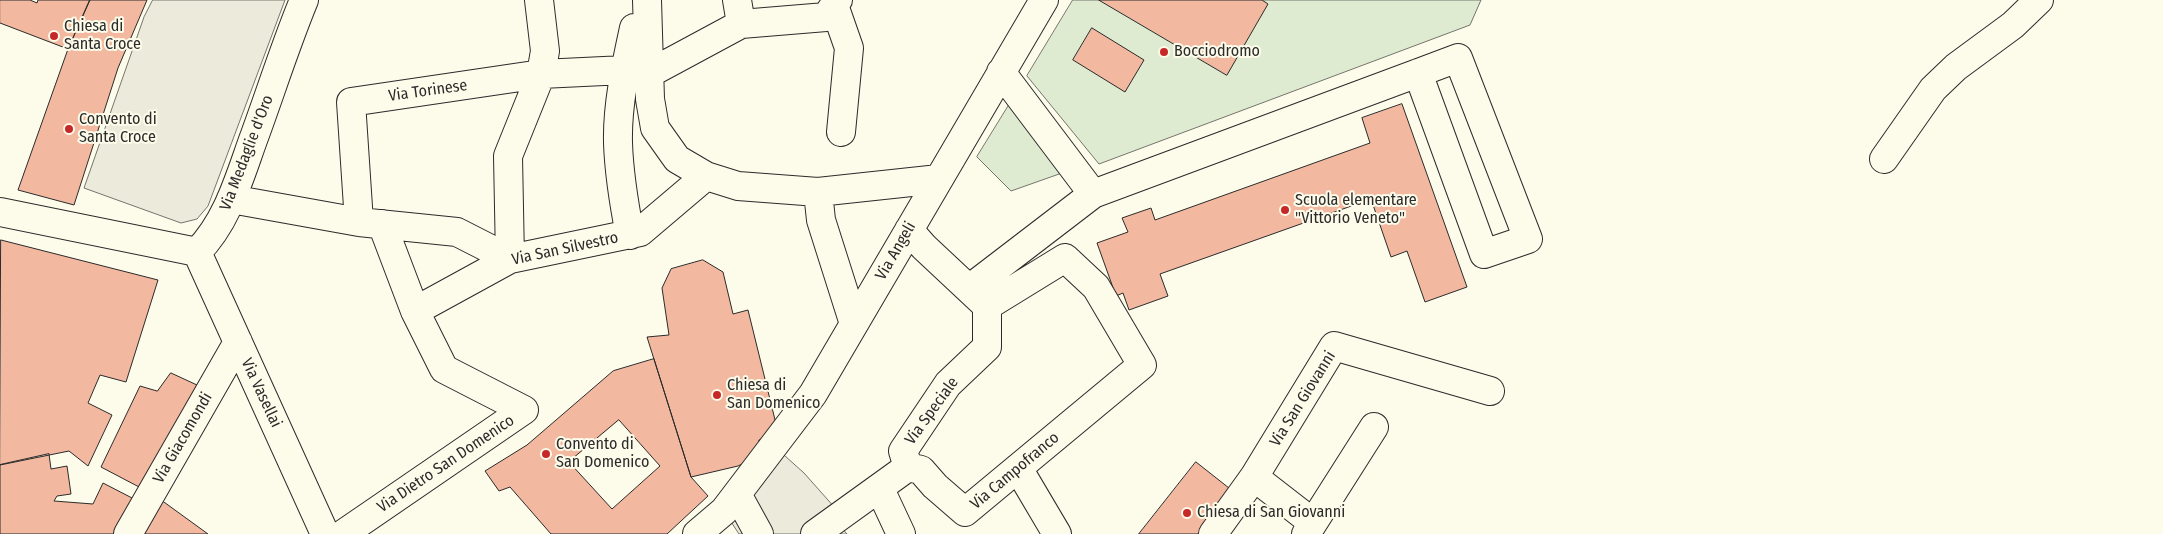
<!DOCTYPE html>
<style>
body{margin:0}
canvas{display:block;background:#fdfbea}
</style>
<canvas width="2163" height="534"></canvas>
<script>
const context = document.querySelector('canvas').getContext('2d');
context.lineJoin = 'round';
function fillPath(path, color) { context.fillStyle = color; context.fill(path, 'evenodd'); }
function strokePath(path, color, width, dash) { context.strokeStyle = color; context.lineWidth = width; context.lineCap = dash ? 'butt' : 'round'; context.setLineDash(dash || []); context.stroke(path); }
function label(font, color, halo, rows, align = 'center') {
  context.font = font + ' "Fira Sans Condensed",sans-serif'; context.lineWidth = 4; context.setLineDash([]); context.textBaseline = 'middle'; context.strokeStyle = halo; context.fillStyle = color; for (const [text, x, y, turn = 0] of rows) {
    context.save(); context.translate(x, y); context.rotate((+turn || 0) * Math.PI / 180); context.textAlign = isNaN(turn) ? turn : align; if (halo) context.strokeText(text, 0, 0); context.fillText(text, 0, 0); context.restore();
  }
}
const green = new Path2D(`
 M 1073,0 L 1481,0 L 1470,25 L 1099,164 L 1027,76 Z
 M 1009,105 L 1062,173 L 1011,191 L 977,157 Z`);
fillPath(green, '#deebd1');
strokePath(green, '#74746e', 1);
const parking = new Path2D(`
 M 153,0 L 285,0 L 208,206 L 197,219 L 181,223 L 84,188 L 144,17 Z
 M 775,447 L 804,473 L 836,509 L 841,527 L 847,534 L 739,534 L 724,511 Z`);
fillPath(parking, '#eceadb');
strokePath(parking, '#74746e', 1);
const building = new Path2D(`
 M 0,0 L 30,0 L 37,3 L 38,0 L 90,0 L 68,49 L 0,23 Z
 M 90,0 L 147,0 L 118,68 L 74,205 L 18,190 L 68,49 Z
 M 1099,0 L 1262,0 L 1268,4 L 1227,75 Z
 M 1092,28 L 1144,60 L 1125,92 L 1073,60 Z
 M 1402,104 L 1467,287 L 1425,302 L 1407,251 L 1391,257 L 1371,199 L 1160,274 L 1168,296 L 1129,310 L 1123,293 L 1116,296 L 1097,243 L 1128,232 L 1122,218 L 1151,208 L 1155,220 L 1370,143 L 1362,118 Z
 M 1,240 L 158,280 L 126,382 L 100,375 L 88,403 L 112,415 L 88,466 L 69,451 L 0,465 Z
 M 703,260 L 723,272 L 733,314 L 748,310 L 778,432 L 759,440 L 757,453 L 752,459 L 738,466 L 691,477 L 647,337 L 669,335 L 662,288 L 671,269 Z
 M 654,359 L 691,477 L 708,496 L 667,534 L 551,534 L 510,487 L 499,491 L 485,471 L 527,445 L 613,371 ZM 619,420 L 660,466 L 612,509 L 569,462 Z
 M 171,373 L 197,385 L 141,488 L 101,467 L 140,386 L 157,391 Z
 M 49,454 L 51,469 L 67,466 L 71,494 L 57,496 L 54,501 L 93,504 L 103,483 L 134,499 L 117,534 L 0,534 L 0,465 Z
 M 1196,462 L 1234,492 L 1201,534 L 1139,534 Z
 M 157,497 L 208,534 L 138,534 Z`);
fillPath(building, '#f2b8a0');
strokePath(building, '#2b2b2b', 1);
const minor = new Path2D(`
 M 647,0 L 650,99 L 655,128 L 677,159 L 706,176 L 738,186 L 818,192 L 939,179
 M 834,5 L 849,48 L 841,132
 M 741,24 L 826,17 L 838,0
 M 1001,72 L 1093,194
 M 650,73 L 741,24 L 737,0
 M 1884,159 L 1933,89 L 1956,67 L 2013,25 L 2039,0
 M 818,192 L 821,220 L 854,324
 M 231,199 L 359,222 L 457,232 L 510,259 L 508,156 L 541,74 L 545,51 L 539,0
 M 0,212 L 197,252 C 227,222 239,179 253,140 C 270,94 285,46 304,0
 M 359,222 L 351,102 L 541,74 L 625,70
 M 630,235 C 624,204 619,174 618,143 C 617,105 626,65 634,28
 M 197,252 L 325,534
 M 969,289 L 1093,194 L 1418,73 L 1458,58 L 1528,239 L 1484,254 L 1418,73
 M 415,311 L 510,259 L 640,232 L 706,176
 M 908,467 L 903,451 L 948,384 L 987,347 L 987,306
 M 1018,468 L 1057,534
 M 1254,477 L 1312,522
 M 880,489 L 901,534
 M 737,494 L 759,534
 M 128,534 L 238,342
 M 343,534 L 524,410 L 444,369 L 415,311 L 382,224
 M 697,534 L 724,511 L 813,394 L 1044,0
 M 815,534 L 908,467 L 921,470 L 935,486 L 965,512 L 1142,365 L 1096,287 L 1065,258 L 987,306 L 924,247 L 909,230
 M 1213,534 L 1254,477 L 1334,346 L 1490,391
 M 1306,534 L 1374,427`);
strokePath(minor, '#2b2b2b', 30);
strokePath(minor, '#fdfbea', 28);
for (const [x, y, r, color] of [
 [54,36,5,"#c62828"],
 [1164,52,5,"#c62828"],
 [69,129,5,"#c62828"],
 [1285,210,5,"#c62828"],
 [717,395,5,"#c62828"],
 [546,454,5,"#c62828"],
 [1187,513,5,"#c62828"]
]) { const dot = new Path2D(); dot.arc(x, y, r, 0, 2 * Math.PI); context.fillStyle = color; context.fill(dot); strokePath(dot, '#fdfbea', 2); }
label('16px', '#2b2b2b', '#fdfbea', [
 ["Chiesa di",64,27],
 ["Santa Croce",64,45],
 ["Bocciodromo",1174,52],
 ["Convento di",79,120],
 ["Santa Croce",79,138],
 ["Scuola elementare",1295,201],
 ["\"Vittorio Veneto\"",1295,219],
 ["Chiesa di",727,386],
 ["San Domenico",727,404],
 ["Convento di",556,445],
 ["San Domenico",556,463],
 ["Chiesa di San Giovanni",1197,513]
], 'left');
label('16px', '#2b2b2b', '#fdfbea', [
 ["Via Torinese",428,91,-8],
 ["Via Medaglie d'Oro",247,153,-69],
 ["Via San Silvestro",565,249,-12],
 ["Via Angeli",896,251,-60],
 ["Via Vasellai",261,393,65],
 ["Via San Giovanni",1303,399,-58],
 ["Via Speciale",932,411,-54],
 ["Via Giacomondi",183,438,-60],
 ["Via Dietro San Domenico",446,464,-34],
 ["Via Campofranco",1015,471,-40]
]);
</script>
